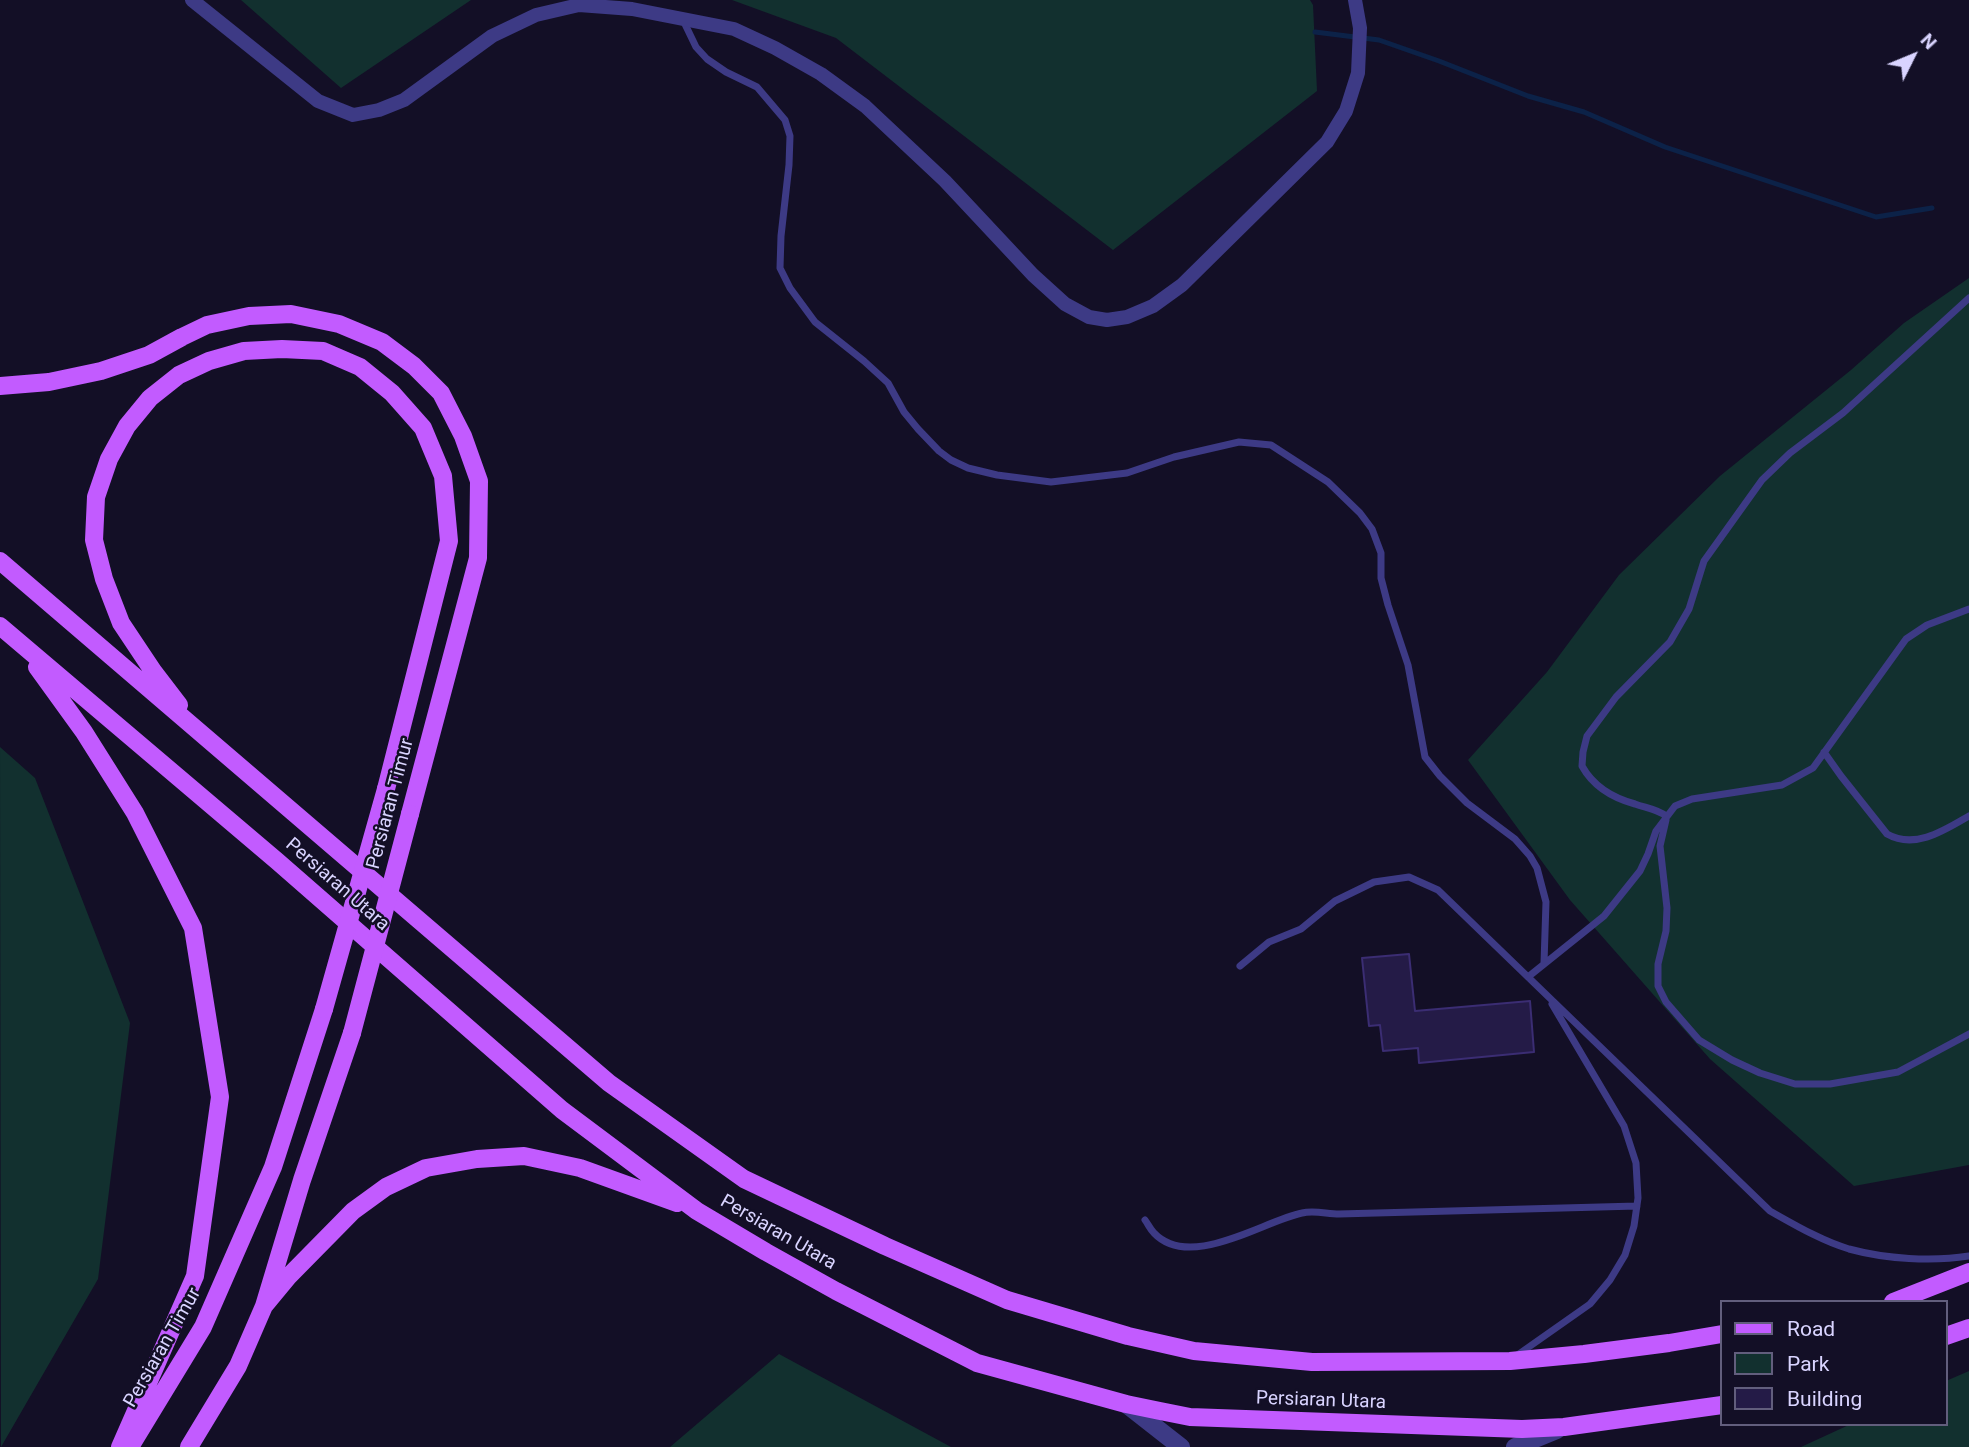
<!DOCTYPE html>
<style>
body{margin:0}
#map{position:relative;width:1969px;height:1447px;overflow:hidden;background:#130f26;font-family:Roboto,sans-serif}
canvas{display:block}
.legend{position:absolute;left:1720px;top:1300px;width:228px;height:126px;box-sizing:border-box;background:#130f26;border:2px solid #625e7d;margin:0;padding:9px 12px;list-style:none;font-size:21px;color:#d9d4ff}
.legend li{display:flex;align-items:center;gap:14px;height:35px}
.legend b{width:35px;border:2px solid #625e7d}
.north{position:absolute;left:1878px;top:21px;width:70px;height:70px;-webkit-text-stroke:5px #130f26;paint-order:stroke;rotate:47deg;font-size:19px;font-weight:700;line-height:28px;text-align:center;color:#d9d4ff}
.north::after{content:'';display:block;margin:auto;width:24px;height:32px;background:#d9d4ff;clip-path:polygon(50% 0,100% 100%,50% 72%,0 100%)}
</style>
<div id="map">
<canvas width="1969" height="1447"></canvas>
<ul class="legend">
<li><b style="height:9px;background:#c25bff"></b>Road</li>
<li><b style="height:19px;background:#12302f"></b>Park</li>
<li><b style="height:19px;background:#241b47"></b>Building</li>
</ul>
<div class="north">N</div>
</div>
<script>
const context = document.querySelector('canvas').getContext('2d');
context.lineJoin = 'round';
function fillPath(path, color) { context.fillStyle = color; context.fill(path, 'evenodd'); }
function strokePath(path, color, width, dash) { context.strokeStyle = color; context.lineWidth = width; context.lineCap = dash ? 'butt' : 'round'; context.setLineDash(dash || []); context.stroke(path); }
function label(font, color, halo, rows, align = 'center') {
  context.font = font + ' Roboto,sans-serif'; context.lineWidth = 5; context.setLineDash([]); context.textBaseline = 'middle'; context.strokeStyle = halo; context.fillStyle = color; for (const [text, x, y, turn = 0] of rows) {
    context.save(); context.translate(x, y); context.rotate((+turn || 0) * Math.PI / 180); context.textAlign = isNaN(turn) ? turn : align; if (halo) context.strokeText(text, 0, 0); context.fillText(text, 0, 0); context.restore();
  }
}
fillPath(new Path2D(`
 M 241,0 L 471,0 L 341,88 Z
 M 732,0 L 1310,0 L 1313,5 L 1317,91 L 1113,250 L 836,38 Z
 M 1969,278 L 1969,1165 L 1854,1186 L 1710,1059 L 1570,900 L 1468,760 L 1547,672 L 1619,575 L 1720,476 L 1851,370 L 1904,323 Z
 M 0,747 L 35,778 L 130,1023 L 98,1279 L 1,1447 Z
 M 779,1354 L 951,1447 L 670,1447 Z
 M 1969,1371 L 1969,1447 L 1801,1447 L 1851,1424 L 1946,1424 L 1946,1381 Z`), '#12302f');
strokePath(new Path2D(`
 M 1315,32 L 1379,40 L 1439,61 L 1528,96 L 1584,112 L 1665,147 L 1876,217 L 1932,208`), '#0c2248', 5);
const building = new Path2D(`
 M 1409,954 L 1415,1011 L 1530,1001 L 1534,1052 L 1419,1063 L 1418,1048 L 1383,1051 L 1380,1025 L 1369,1026 L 1362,958 Z`);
fillPath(building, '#241b47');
strokePath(building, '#3b2d73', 2);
strokePath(new Path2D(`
 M 683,20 L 696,47 L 707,59 L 726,72 L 757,87 L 785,120 L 790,136 L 789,165 L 781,236 L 780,268 L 790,288 L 815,322 L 864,361 L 888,383 L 904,412 L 918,429 L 939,451 L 951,460 L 968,468 L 997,475 L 1051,482 L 1127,473 L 1174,457 L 1239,442 L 1271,445 L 1328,482 L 1360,513 L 1372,529 L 1381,553 L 1381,578 L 1388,605 L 1408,665 L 1425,757 L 1440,776 L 1467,803 L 1515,839 L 1530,856 L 1537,868 L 1546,902 L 1544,963
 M 1824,752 L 1841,776 L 1887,834 C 1915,850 1945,830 1969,816
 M 1666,816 C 1657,809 1646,808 1635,804 C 1613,798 1593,786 1582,766 L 1583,752 L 1587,736 L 1616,697 L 1670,642 L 1689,609 L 1704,561 L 1762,480 L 1790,453 L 1843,413 L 1969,298
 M 1666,820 L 1660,846 L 1667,908 L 1666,931 L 1658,964 L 1658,986 L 1666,1002 L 1699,1040 L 1732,1060 L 1760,1073 L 1795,1084 L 1830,1084 L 1898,1072 L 1969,1034
 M 1240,966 L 1269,942 L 1301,929 L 1335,901 L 1374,882 L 1409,877 L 1438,890 L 1770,1211 C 1795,1225 1822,1241 1849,1249 C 1886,1259 1932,1262 1969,1256
 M 1528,977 L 1604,916 L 1640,871 L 1648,854 L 1656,831 L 1675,806 L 1692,799 L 1782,785 L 1813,768 L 1906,639 L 1927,625 L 1969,609
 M 1145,1220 C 1148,1224 1150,1229 1154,1233 C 1190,1271 1263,1221 1302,1213 C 1314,1210 1327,1214 1339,1214 L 1637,1206
 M 1516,1356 L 1590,1304 L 1610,1280 L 1625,1255 L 1634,1226 L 1638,1198 L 1636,1163 L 1624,1126 L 1552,1004`), '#3d3a85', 7);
strokePath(new Path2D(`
 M 192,0 L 318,101 L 353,115 L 379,110 L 404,100 L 492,36 L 536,15 L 579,5 L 632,9 L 734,29 L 775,48 L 821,74 L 865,106 L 945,181 L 1033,275 L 1065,304 L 1089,317 L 1107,320 L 1127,317 L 1153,306 L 1182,285 L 1327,142 L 1346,111 L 1358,73 L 1360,28 L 1355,0`), '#3d3a85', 14);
strokePath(new Path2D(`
 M 1126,1404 L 1181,1447
 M 1515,1447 L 1557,1430`), '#3d3a85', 18);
strokePath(new Path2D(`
 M 0,386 L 49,382 L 101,371 L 149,355 L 182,337 L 207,325 L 249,316 L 291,314 L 339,324 L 382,342 L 414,366 L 441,393 L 463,436 L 479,481 L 478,558 L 410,814
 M 0,561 L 609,1083 L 744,1179 L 885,1246 L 1007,1300 L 1128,1336 L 1194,1351 L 1312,1362 L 1510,1361 L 1584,1354 L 1669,1343 L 1722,1334
 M 0,626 L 277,861 L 562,1110 L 697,1211 L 766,1252 L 836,1291 L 977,1363 L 1126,1404 L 1160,1411 L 1190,1417 L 1522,1429 L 1564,1427 L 1722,1405
 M 37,667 L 84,732 L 135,813 L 193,928 L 220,1097 L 195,1276 L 120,1447
 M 179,705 L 153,671 L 121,623 L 104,579 L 94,540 L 96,497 L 109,459 L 127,426 L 150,398 L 179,375 L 209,361 L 244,351 L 282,349 L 323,351 L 360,367 L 392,393 L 423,428 L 443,476 L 449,541 L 386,789
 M 1893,1302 L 1969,1272
 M 264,1306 L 288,1277 L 353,1211 L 386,1187 L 426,1168 L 477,1159 L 524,1156 L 580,1168 L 677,1203
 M 1946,1336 L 1969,1328
 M 130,1447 L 203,1327 L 273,1167 L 324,1009
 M 189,1447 L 238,1366 L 264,1306 L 302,1180 L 352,1033`), '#c25bff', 18);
strokePath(new Path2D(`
 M 324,1009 L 386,789
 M 352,1033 L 410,814`), '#c25bff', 18);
label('19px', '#d9d4ff', '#130f26', [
 ["Persiaran Timur",391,804,-75],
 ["Persiaran Utara",337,885,41],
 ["Persiaran Utara",778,1233,30],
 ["Persiaran Timur",163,1348,-60],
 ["Persiaran Utara",1321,1401,2]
]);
</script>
